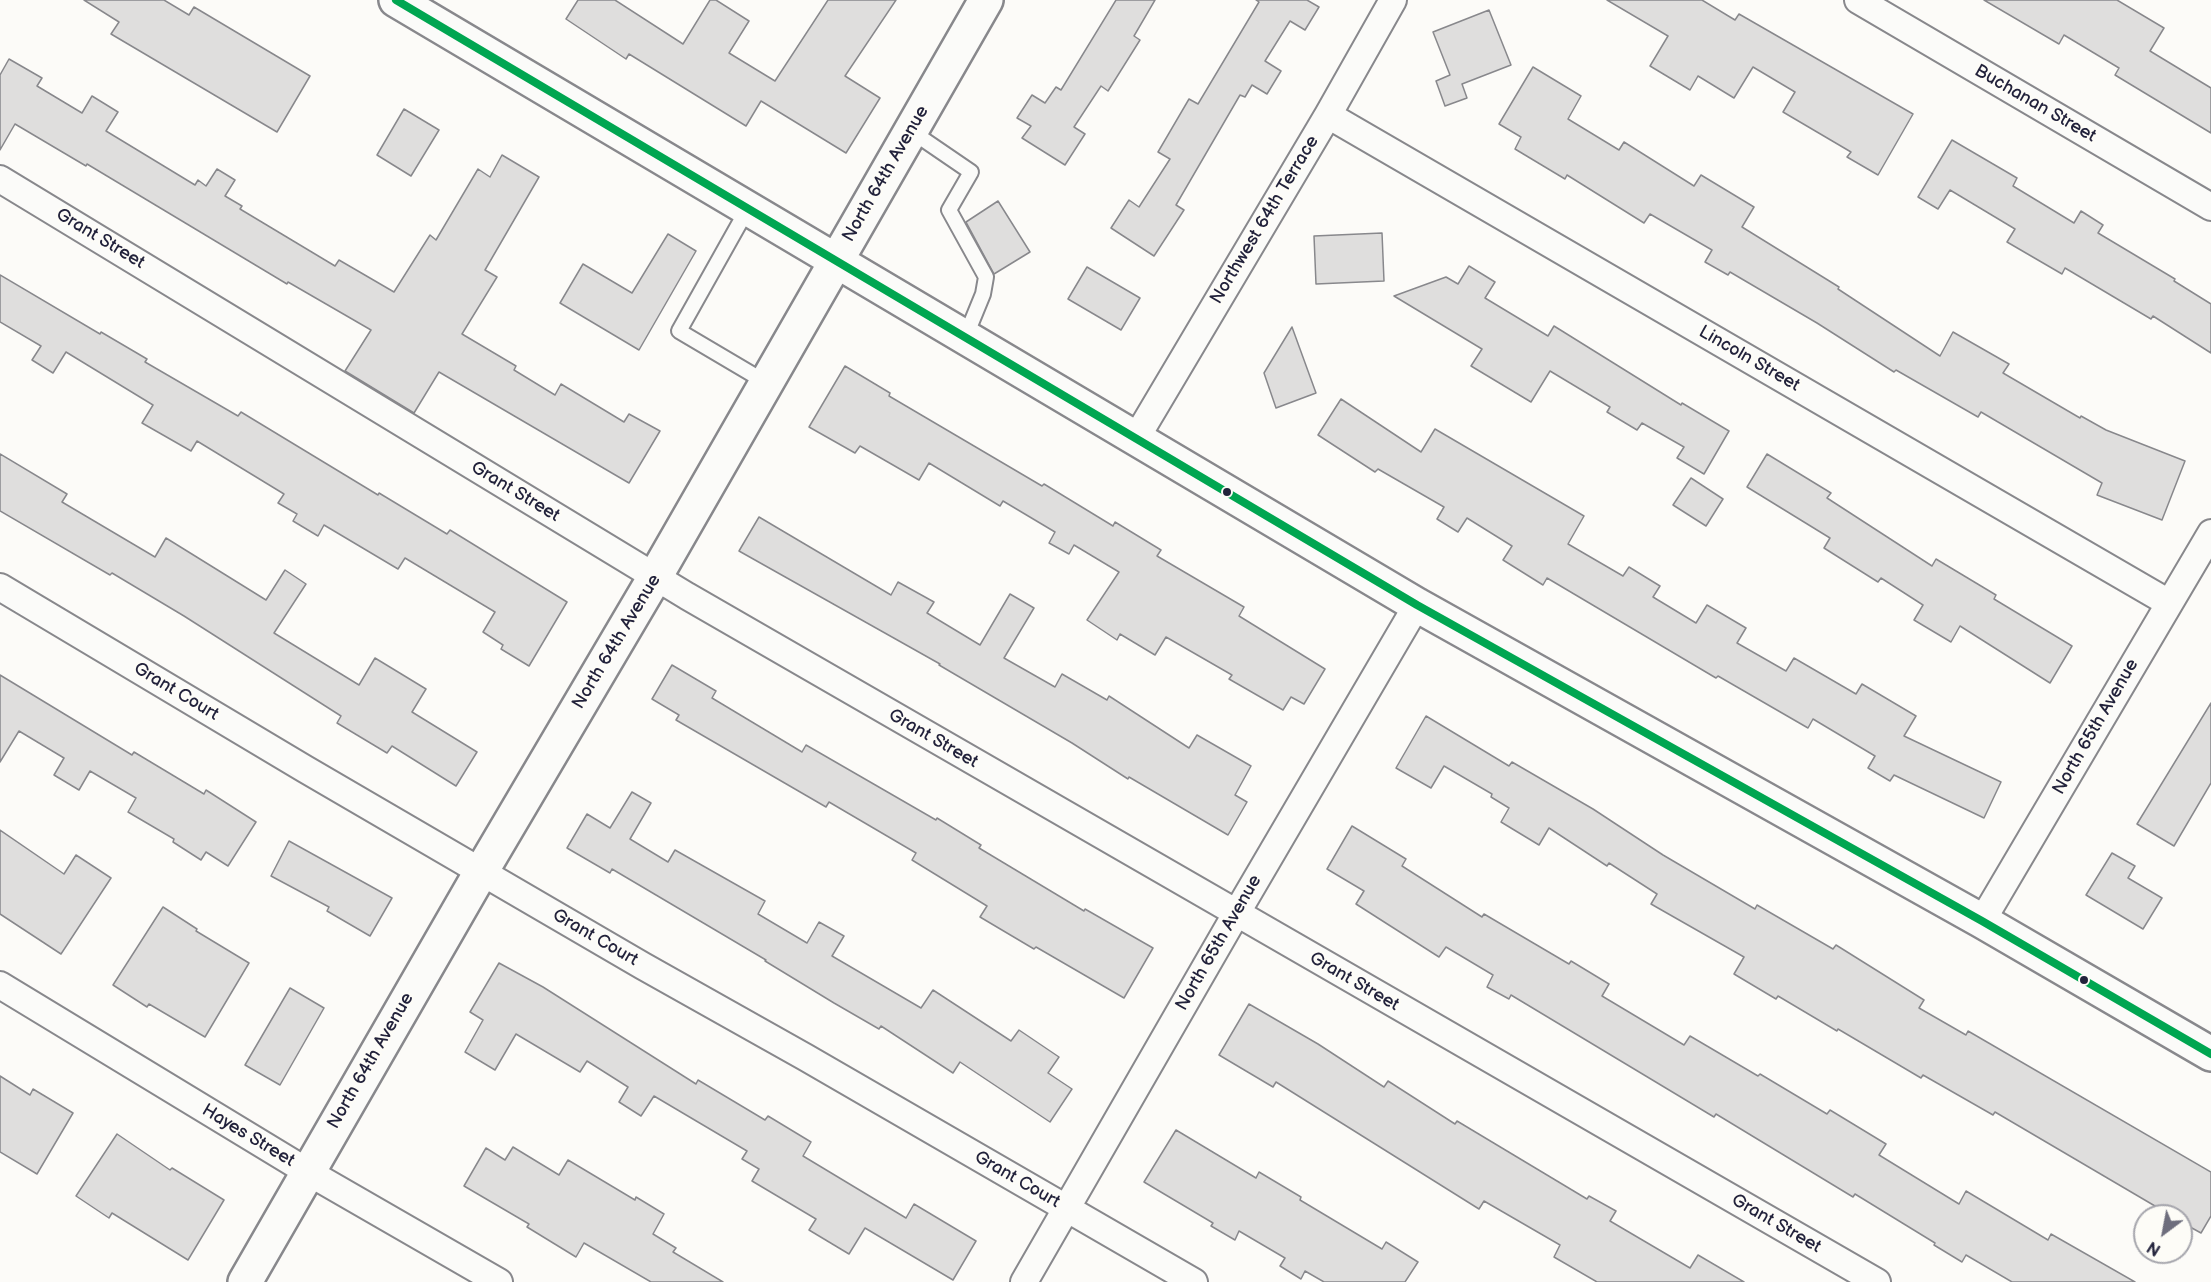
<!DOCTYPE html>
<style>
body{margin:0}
#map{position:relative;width:2211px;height:1282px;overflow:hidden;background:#fcfbf8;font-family:"Balsamiq Sans",sans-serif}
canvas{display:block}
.north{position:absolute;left:2133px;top:1204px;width:60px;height:60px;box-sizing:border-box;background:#fdfcf7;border:2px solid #a5a5ac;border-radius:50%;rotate:212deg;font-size:16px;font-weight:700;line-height:24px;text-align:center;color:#22223b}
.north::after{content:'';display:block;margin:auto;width:21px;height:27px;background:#6e6e7d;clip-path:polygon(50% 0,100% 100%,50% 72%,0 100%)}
</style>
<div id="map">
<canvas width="2211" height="1282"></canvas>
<div class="north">N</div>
</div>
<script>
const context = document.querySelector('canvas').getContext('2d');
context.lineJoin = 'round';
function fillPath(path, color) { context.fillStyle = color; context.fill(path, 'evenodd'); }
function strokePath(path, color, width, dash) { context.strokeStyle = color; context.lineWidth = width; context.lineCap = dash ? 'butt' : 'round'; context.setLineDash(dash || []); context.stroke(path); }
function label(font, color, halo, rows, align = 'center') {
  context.font = font + ' "Balsamiq Sans",sans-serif'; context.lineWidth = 5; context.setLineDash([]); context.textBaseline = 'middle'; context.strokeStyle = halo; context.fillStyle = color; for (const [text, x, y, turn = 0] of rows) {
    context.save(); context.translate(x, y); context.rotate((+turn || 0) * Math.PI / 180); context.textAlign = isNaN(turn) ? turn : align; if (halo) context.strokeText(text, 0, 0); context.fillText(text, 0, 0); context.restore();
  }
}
const building = new Path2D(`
 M 84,0 L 164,0 L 189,15 L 194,7 L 310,76 L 277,132 L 111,34 L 119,22 Z
 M 578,0 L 615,0 L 683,44 L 710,0 L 716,0 L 749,21 L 729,53 L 775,81 L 828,0 L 896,0 L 845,76 L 880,98 L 846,153 L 761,101 L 746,126 L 629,54 L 626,59 L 566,19 Z
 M 1116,0 L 1155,0 L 1134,36 L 1140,40 L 1108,91 L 1101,86 L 1074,127 L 1085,134 L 1065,165 L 1022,138 L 1031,126 L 1017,118 L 1032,95 L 1045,103 L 1056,87 L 1061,90 Z
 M 1256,0 L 1307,0 L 1319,7 L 1305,30 L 1290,21 L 1265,61 L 1281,71 L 1267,94 L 1252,85 L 1245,97 L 1240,95 L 1176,205 L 1184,210 L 1154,256 L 1111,228 L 1129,200 L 1139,207 L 1170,159 L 1158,152 L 1189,99 L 1198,104 L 1259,2 Z
 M 1607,0 L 1702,0 L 1735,20 L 1739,14 L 1913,114 L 1878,175 L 1847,157 L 1851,152 L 1783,112 L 1795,92 L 1753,67 L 1734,98 L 1698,76 L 1690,90 L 1650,66 L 1668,36 Z
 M 1984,0 L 2117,0 L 2164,28 L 2150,51 L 2211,88 L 2211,133 L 2115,75 L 2119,68 L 2064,35 L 2059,44 Z
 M 1489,10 L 1511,65 L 1462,84 L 1467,98 L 1445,106 L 1436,81 L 1450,75 L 1433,32 Z
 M 9,59 L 42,78 L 37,86 L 82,113 L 92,96 L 118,112 L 106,131 L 195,185 L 198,180 L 206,186 L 217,169 L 235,180 L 225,196 L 242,206 L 240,209 L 335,266 L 339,260 L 394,292 L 430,235 L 436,240 L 478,169 L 490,177 L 502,155 L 539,177 L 485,270 L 497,277 L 462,334 L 516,366 L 514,370 L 555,395 L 561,384 L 624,422 L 629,414 L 660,431 L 629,483 L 439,372 L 414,413 L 345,371 L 371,330 L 288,282 L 287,284 L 87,164 L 86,166 L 15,124 L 0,150 L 0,75 Z
 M 1533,67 L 1581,96 L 1568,119 L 1619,150 L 1624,142 L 1694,186 L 1701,175 L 1754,207 L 1742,227 L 1839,287 L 1838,289 L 1940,356 L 1953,332 L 2009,364 L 2003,373 L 2080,418 L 2081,416 L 2106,430 L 2185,461 L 2162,520 L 2097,495 L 2102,483 L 1981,412 L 1978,417 L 1896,370 L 1894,372 L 1817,323 L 1730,272 L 1728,275 L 1705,262 L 1712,250 L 1650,214 L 1644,223 L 1567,175 L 1565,179 L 1515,149 L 1521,137 L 1499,124 Z
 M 404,109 L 439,130 L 411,176 L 377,155 Z
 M 1952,140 L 2017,178 L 2013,186 L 2074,223 L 2081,211 L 2103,225 L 2098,233 L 2175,279 L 2174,281 L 2211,304 L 2211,353 L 2153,316 L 2151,319 L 2065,268 L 2062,274 L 2007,242 L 2015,229 L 1950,190 L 1938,209 L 1918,197 Z
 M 998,201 L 1030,252 L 994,274 L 966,222 Z
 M 1382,233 L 1384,281 L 1316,284 L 1314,236 Z
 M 668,234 L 696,251 L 639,350 L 560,303 L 583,264 L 632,293 Z
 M 1469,266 L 1495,282 L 1485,298 L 1548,336 L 1554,326 L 1681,405 L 1682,403 L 1729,431 L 1704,474 L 1677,458 L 1684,447 L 1642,423 L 1637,430 L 1607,412 L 1610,407 L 1550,371 L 1531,402 L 1471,366 L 1482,349 L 1394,296 L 1446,277 L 1458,284 Z
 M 1087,267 L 1140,298 L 1121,330 L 1068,299 Z
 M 0,275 L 100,334 L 101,332 L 147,359 L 145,362 L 238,416 L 241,412 L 378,495 L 379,493 L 447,534 L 450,530 L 567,602 L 529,666 L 501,649 L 503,645 L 483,632 L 495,612 L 405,558 L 398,569 L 324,525 L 318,536 L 293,521 L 297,514 L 278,503 L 284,494 L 197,441 L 191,451 L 142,423 L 153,405 L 66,352 L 53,373 L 32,360 L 41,346 L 0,322 Z
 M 1292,327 L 1316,393 L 1276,408 L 1264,373 Z
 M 845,366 L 890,393 L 889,396 L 1042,486 L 1044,484 L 1113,526 L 1115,522 L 1161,550 L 1157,556 L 1244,607 L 1239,616 L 1325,669 L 1304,704 L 1291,697 L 1283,710 L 1229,679 L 1232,675 L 1166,637 L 1155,655 L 1120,634 L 1117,640 L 1087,620 L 1119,572 L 1074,545 L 1069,554 L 1049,543 L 1055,532 L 1003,501 L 1000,506 L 929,463 L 919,480 L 860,446 L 855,453 L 809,427 Z
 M 1341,399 L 1421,452 L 1435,429 L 1584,516 L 1568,544 L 1623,576 L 1629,567 L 1660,586 L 1653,597 L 1696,623 L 1707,605 L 1746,628 L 1737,643 L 1786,671 L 1794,658 L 1856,694 L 1862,684 L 1916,716 L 1904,736 L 2001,782 L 1984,818 L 1894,775 L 1890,781 L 1868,768 L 1875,756 L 1813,719 L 1808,728 L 1718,676 L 1716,678 L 1547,578 L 1543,585 L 1503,560 L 1512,546 L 1467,518 L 1458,532 L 1437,519 L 1444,507 L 1378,469 L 1375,472 L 1318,435 Z
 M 0,454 L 67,494 L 62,502 L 155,557 L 166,538 L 266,600 L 285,570 L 306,584 L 274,633 L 359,685 L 375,658 L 426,689 L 412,712 L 477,752 L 456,786 L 392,746 L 387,753 L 337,723 L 341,716 L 184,616 L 112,573 L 110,575 L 0,511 Z
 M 1767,454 L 1831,493 L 1827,498 L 1932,566 L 1936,559 L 1996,595 L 1994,599 L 2072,646 L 2050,683 L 1960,626 L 1951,642 L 1914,620 L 1923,605 L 1881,578 L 1878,582 L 1824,548 L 1830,538 L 1747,487 Z
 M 1691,478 L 1723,499 L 1706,526 L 1673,505 Z
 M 759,517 L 891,595 L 898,582 L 934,602 L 927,613 L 980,645 L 1010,594 L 1034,608 L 1004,658 L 1055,687 L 1062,674 L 1107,700 L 1109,696 L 1189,748 L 1197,735 L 1251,766 L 1235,795 L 1247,802 L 1228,835 L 1129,777 L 1128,779 L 1072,743 L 939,665 L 940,664 L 739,551 Z
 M 672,665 L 716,691 L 712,698 L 802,752 L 806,745 L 936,820 L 937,818 L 981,845 L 979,848 L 1084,911 L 1085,909 L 1153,948 L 1124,998 L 1036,947 L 1034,949 L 980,917 L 987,906 L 912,860 L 916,853 L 829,802 L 826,807 L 676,720 L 679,715 L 652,699 Z
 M 0,675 L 132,755 L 134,752 L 204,794 L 206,790 L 256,822 L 228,866 L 206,852 L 201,860 L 173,842 L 174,839 L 128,812 L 136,798 L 90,771 L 79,790 L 54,775 L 64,758 L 19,731 L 0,762 Z
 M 2211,703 L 2211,783 L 2174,846 L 2137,824 Z
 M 1426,716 L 1509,766 L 1512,762 L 1593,809 L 1663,855 L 1755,909 L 1757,905 L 1833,949 L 1836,945 L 1924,1000 L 1919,1008 L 1966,1035 L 1968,1031 L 2211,1172 L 2211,1216 L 2201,1233 L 2181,1222 L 2181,1216 L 2172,1216 L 1995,1112 L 1993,1115 L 1923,1075 L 1921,1078 L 1838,1029 L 1837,1031 L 1778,996 L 1776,999 L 1734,974 L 1744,957 L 1651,904 L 1657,894 L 1609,863 L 1607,866 L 1549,828 L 1539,845 L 1501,822 L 1509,808 L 1491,797 L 1492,794 L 1444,766 L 1431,788 L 1396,768 Z
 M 632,792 L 651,803 L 630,839 L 668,862 L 675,850 L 765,901 L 758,914 L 807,943 L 819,922 L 844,936 L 832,956 L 921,1008 L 933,990 L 1011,1041 L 1019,1030 L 1059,1057 L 1048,1073 L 1072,1089 L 1050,1122 L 960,1062 L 953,1073 L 881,1026 L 879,1029 L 834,1003 L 765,961 L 766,960 L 612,869 L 610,873 L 567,848 L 587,814 L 610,828 Z
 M 1352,826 L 1406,859 L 1402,866 L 1482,917 L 1484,914 L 1569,964 L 1571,961 L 1609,984 L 1602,996 L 1684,1045 L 1690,1036 L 1758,1076 L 1760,1074 L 1827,1114 L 1830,1110 L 1886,1144 L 1879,1155 L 1959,1204 L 1966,1191 L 2048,1240 L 2051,1234 L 2135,1282 L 2012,1282 L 1966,1255 L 1962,1262 L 1934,1245 L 1935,1243 L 1855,1194 L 1853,1197 L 1716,1114 L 1714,1117 L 1511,995 L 1509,999 L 1487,987 L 1493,975 L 1446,947 L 1439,957 L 1356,904 L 1364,891 L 1327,869 Z
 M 0,830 L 64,874 L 76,855 L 111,878 L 61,954 L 0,914 Z
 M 289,841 L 392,898 L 370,936 L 327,911 L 329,907 L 271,876 Z
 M 2112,853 L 2135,866 L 2128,878 L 2162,898 L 2143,929 L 2086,895 Z
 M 163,907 L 197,929 L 196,931 L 249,963 L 205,1037 L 149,1004 L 147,1007 L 113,985 Z
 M 499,963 L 543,987 L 696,1084 L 698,1080 L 765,1120 L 768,1116 L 811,1142 L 803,1156 L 906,1218 L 914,1204 L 976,1241 L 953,1280 L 865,1228 L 849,1254 L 809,1230 L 816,1219 L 752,1181 L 759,1169 L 742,1159 L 747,1151 L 654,1096 L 641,1116 L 619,1102 L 628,1087 L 587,1061 L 580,1072 L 516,1034 L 495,1070 L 465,1052 L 483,1020 L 470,1012 Z
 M 290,988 L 324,1008 L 280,1085 L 245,1065 Z
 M 1249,1004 L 1318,1044 L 1384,1087 L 1388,1081 L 1455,1124 L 1457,1121 L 1587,1199 L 1589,1196 L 1616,1211 L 1610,1221 L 1690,1268 L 1698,1255 L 1744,1282 L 1597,1282 L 1554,1257 L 1560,1245 L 1484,1201 L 1479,1209 L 1276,1082 L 1273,1087 L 1219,1055 Z
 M 0,1076 L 30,1095 L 33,1089 L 73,1113 L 37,1174 L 0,1152 Z
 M 1176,1130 L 1256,1178 L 1259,1172 L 1301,1197 L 1300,1200 L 1382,1249 L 1386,1242 L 1418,1262 L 1405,1282 L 1324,1282 L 1305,1271 L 1301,1279 L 1280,1266 L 1285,1258 L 1239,1231 L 1235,1240 L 1211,1226 L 1213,1223 L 1144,1182 Z
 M 117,1134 L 170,1170 L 172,1168 L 224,1200 L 188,1260 L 112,1213 L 109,1218 L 76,1196 Z
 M 513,1147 L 559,1175 L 568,1160 L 635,1200 L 636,1197 L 664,1214 L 653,1234 L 676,1248 L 673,1252 L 723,1282 L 651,1282 L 584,1243 L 576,1257 L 527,1227 L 529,1224 L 464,1186 L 486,1148 L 505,1160 Z`);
fillPath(building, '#dfdedd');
strokePath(building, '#88888c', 1.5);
const lane = new Path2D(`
 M 911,131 L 971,172 L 949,210 L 986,277 L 983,294 L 965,338
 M 748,208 L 679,331 L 767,383`);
const street = new Path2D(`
 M 1858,0 L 2211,207
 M 1328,115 L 2169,603
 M 0,179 L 687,596 L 1877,1282
 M 1135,440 L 1328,115 L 1393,0
 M 0,587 L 305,769 L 643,966 L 805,1057 L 1194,1282
 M 1982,921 L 2211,533
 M 0,985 L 308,1172 L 499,1282
 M 1024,1282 L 1236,914 L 1417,605`);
const secondary = new Path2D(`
 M 396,0 L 1417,605 L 1982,921 L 2211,1054
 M 245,1282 L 481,872 L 655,577 L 986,0`);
strokePath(lane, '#88888c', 18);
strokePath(street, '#88888c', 30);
strokePath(secondary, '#88888c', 38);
strokePath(lane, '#fbfbf9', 14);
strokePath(street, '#fbfbf9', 26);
strokePath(secondary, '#fbfbf9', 33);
strokePath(new Path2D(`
 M 396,0 L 1417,605 L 1982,921 L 2211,1054`), '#00a651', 8);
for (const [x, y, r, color] of [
 [1227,492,5,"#22223b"],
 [2084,980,5,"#22223b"]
]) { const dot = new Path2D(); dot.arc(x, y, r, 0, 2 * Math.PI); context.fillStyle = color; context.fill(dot); strokePath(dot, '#fdfcf7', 2); }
label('18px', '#22223b', '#fdfcf7', [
 ["Buchanan Street",2035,104,30],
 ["North 64th Avenue",886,174,-60],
 ["Northwest 64th Terrace",1265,220,-59],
 ["Grant Street",100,239,31],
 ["Lincoln Street",1749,359,30],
 ["Grant Street",515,492,31],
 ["North 64th Avenue",617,642,-59],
 ["Grant Court",176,692,31],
 ["North 65th Avenue",2096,727,-60],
 ["Grant Street",933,739,30],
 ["Grant Court",595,938,30],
 ["North 65th Avenue",1219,943,-60],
 ["Grant Street",1354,982,30],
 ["North 64th Avenue",371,1061,-60],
 ["Hayes Street",248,1136,31],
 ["Grant Court",1017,1180,30],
 ["Grant Street",1776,1224,30]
]);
</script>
